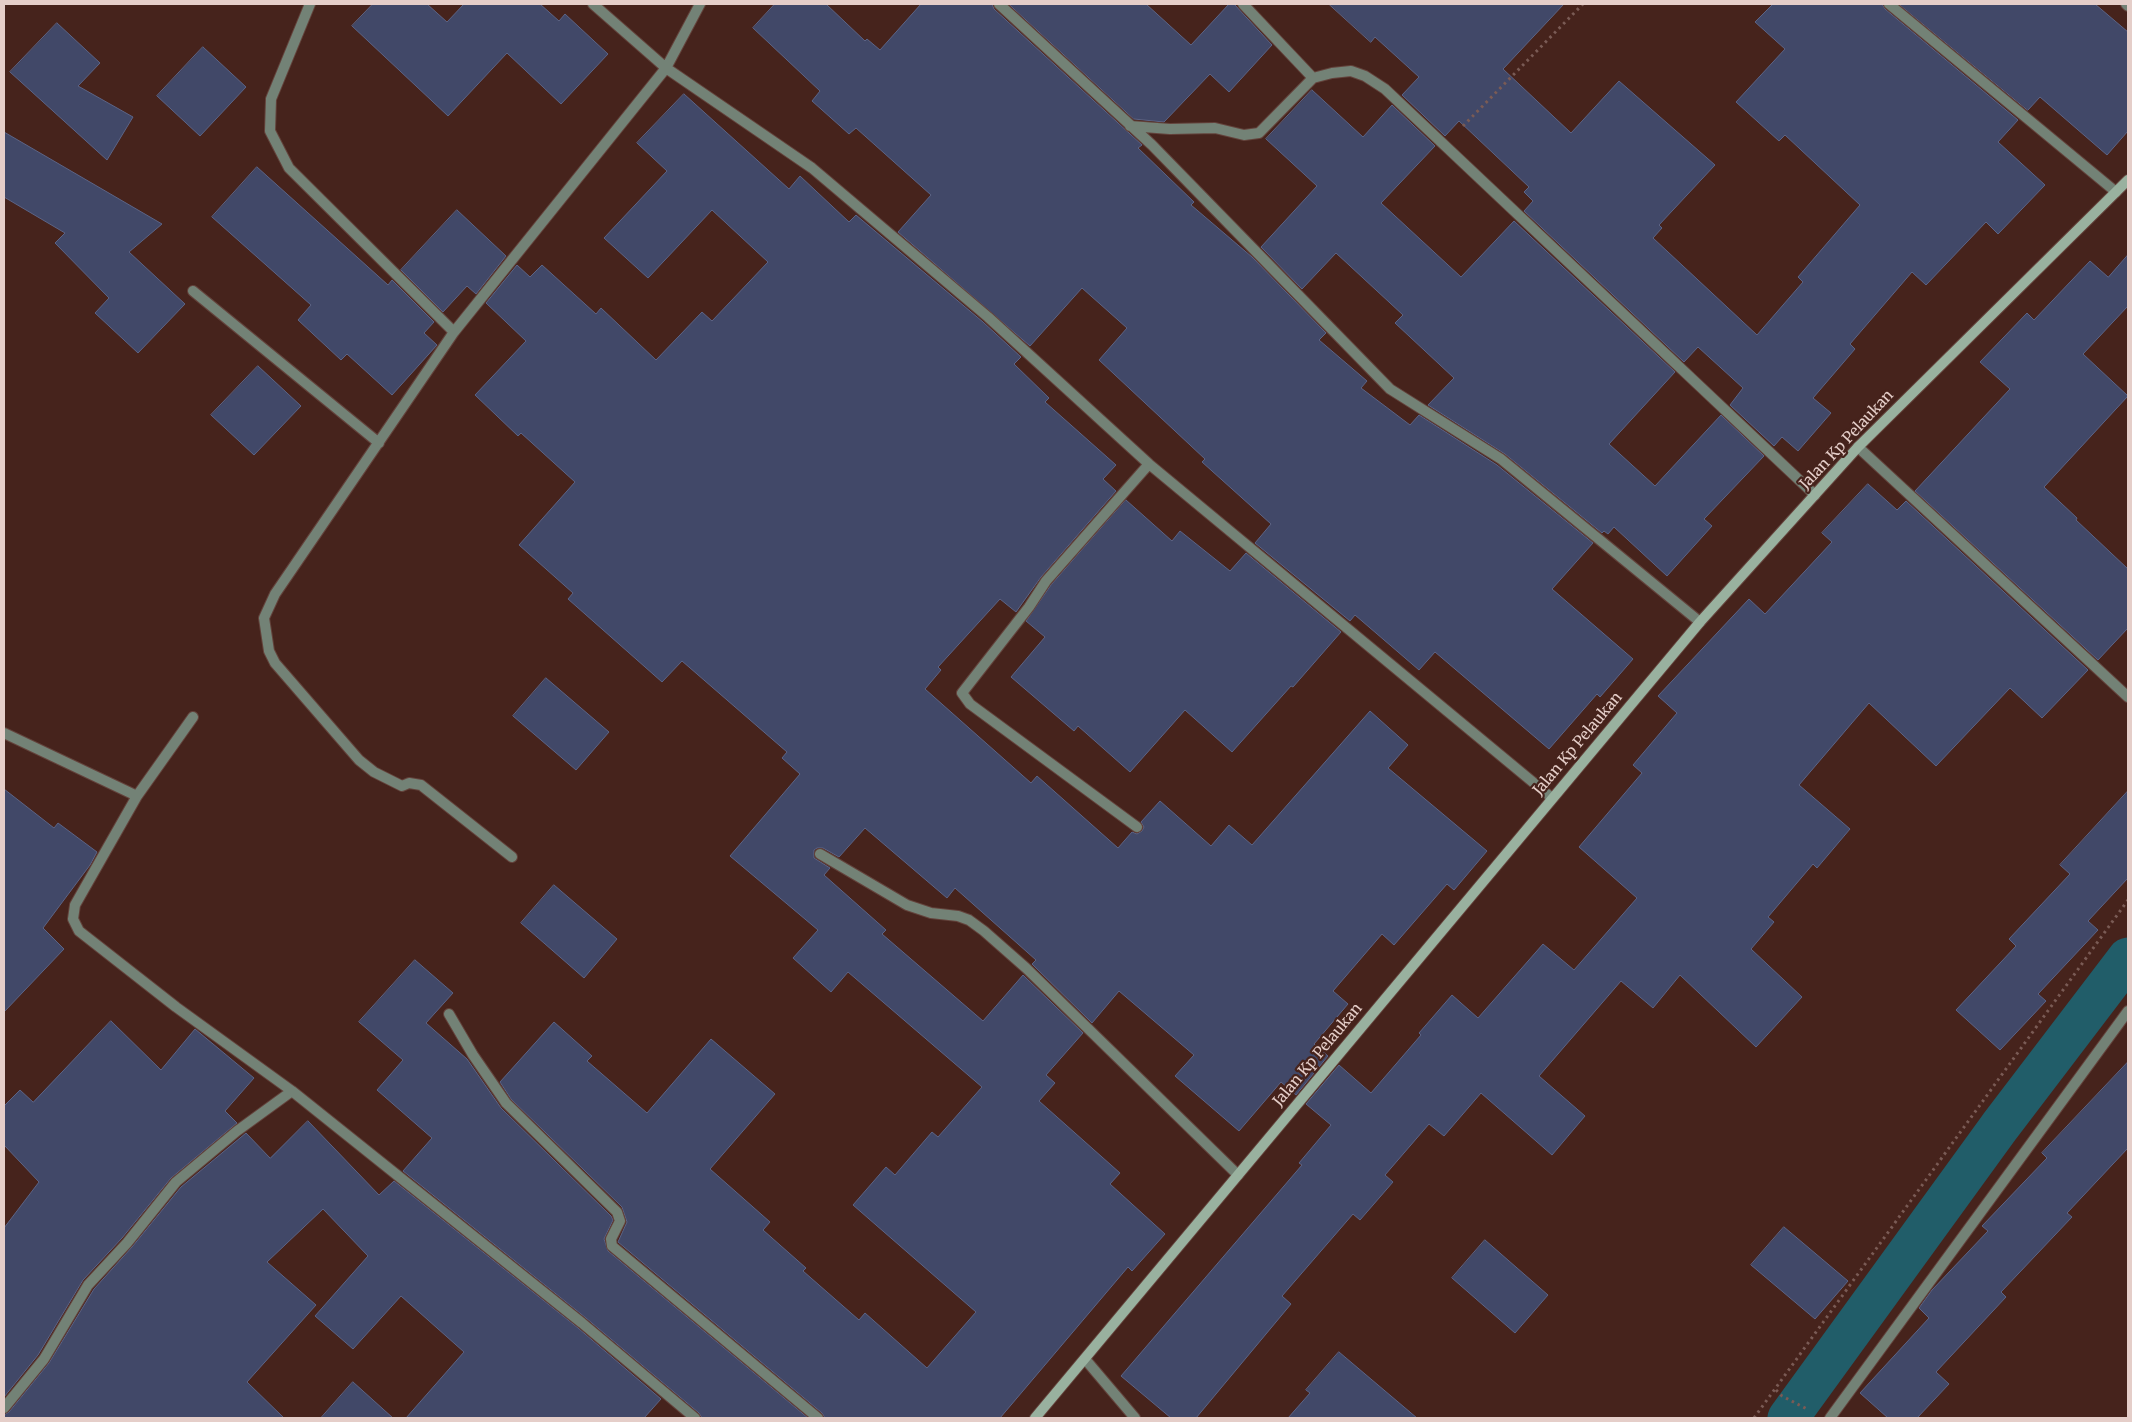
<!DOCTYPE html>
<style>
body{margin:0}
#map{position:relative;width:2132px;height:1422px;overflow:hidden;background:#46231c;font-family:Merriweather,serif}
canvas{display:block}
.frame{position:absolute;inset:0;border:5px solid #e5cec9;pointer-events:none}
</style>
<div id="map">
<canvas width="2132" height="1422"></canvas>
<div class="frame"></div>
</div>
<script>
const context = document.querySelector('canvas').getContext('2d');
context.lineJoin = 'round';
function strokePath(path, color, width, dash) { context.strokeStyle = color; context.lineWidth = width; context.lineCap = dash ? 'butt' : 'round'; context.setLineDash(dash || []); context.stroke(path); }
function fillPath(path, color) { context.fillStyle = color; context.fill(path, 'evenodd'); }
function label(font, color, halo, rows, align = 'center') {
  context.font = font + ' Merriweather,serif'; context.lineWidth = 4.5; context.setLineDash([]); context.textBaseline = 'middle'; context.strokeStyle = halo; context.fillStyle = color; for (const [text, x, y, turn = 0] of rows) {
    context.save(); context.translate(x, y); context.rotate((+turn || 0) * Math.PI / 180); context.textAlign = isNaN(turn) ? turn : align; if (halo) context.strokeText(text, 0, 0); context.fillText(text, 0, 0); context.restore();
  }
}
strokePath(new Path2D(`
 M 1788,1418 L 2000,1126 L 2128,958`), '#215d69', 41);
const building = new Path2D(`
 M 373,4 L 427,4 L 447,22 L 464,4 L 540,4 L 559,21 L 565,14 L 608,54 L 561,104 L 507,53 L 448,116 L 352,26 Z
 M 775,4 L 826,4 L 865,41 L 867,39 L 880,50 L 921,4 L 992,4 L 994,9 L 1142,145 L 1138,148 L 1194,202 L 1191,205 L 1252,257 L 1326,333 L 1319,340 L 1367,381 L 1361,388 L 1410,425 L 1419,415 L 1497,465 L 1593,543 L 1552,589 L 1633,659 L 1600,697 L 1597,694 L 1549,749 L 1435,652 L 1419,670 L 1355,615 L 1350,621 L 1255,543 L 1271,524 L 1202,462 L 1205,459 L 1099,360 L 1127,328 L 1082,288 L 1030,346 L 898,232 L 931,195 L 856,128 L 849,134 L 812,101 L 820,91 L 753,28 Z
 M 1009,4 L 1146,4 L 1191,45 L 1229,4 L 1234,4 L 1272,45 L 1229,92 L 1210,74 L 1164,122 L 1134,119 Z
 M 1329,4 L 1564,4 L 1503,69 L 1571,133 L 1619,81 L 1715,165 L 1659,225 L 1662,228 L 1653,238 L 1757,335 L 1803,282 L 1798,277 L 1860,205 L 1785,135 L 1779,141 L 1736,102 L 1785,49 L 1755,22 L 1773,4 L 1882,4 L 1885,9 L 2018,120 L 1998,142 L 2045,185 L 1998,234 L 1986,222 L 1926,285 L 1912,272 L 1850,344 L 1855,349 L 1813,398 L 1831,413 L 1798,451 L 1782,437 L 1774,446 L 1730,405 L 1743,388 L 1698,347 L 1684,362 L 1524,211 L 1533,201 L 1524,192 L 1529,187 L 1459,121 L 1445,136 L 1402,95 L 1419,77 L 1375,37 L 1371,42 Z
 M 1899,4 L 2095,4 L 2128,32 L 2128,131 L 2107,155 L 2040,97 L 2028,110 Z
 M 57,23 L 100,63 L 78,86 L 133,117 L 107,160 L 10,72 Z
 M 203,47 L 246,87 L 200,136 L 157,96 Z
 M 1312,90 L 1363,137 L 1392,105 L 1435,146 L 1381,203 L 1461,277 L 1514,221 L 1675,372 L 1609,444 L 1655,486 L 1721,415 L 1764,456 L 1704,519 L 1712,526 L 1667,576 L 1614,527 L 1608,534 L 1604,531 L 1602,533 L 1505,454 L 1428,405 L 1454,378 L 1395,323 L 1403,315 L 1336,253 L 1302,289 L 1261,247 L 1317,186 L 1266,139 Z
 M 684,94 L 789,189 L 800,176 L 849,222 L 856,215 L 983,322 L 1021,357 L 1014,364 L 1049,398 L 1045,402 L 1116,465 L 1103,479 L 1116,491 L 1041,577 L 1016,612 L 1000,599 L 938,667 L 941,670 L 925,689 L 1031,783 L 1037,776 L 1118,848 L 1132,832 L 1137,834 L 1142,831 L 1144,827 L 1141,822 L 1160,801 L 1211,846 L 1229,825 L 1252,845 L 1370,711 L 1408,745 L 1388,768 L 1487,851 L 1454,890 L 1447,884 L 1394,945 L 1382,934 L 1333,991 L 1348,1004 L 1314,1044 L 1328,1056 L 1296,1095 L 1281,1082 L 1239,1131 L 1175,1076 L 1194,1055 L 1119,991 L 1092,1023 L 1032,964 L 1036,960 L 955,888 L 947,898 L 865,828 L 839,857 L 823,848 L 817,848 L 814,850 L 814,858 L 830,868 L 824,875 L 886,930 L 882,934 L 983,1021 L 1023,975 L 1083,1033 L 1046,1075 L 1055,1083 L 1039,1101 L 1120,1173 L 1110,1184 L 1165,1234 L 1132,1271 L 1128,1267 L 1000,1418 L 825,1418 L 822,1413 L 618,1242 L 627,1222 L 622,1207 L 511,1099 L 500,1082 L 554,1022 L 592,1056 L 587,1061 L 647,1113 L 711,1039 L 775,1094 L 710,1169 L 770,1222 L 763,1230 L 806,1268 L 803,1271 L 859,1320 L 865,1313 L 927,1368 L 976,1312 L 853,1205 L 886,1167 L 895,1175 L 932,1132 L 938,1137 L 982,1087 L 848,972 L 831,992 L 793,958 L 818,930 L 730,856 L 800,774 L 782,758 L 787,752 L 682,661 L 662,682 L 568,599 L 573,593 L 519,545 L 575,482 L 521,433 L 518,436 L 475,395 L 526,341 L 486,303 L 517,265 L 530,277 L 542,265 L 596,314 L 601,308 L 656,360 L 702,312 L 712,321 L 768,262 L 712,210 L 648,278 L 604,238 L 667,171 L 637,143 Z
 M 4,132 L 162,224 L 129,252 L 185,304 L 138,353 L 95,313 L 109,298 L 55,243 L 65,233 L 4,197 Z
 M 257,167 L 388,285 L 392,280 L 434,322 L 424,333 L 437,345 L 392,395 L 347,354 L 341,360 L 298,320 L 311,305 L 212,217 Z
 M 457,210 L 506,256 L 476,294 L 467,286 L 443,312 L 401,270 Z
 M 2128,255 L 2128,306 L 2083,354 L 2128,396 L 2044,487 L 2077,518 L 2076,520 L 2128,569 L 2128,628 L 2098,660 L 1915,491 L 2010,389 L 1980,362 L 2027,313 L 2034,320 L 2090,261 L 2108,277 Z
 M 258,366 L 301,406 L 254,455 L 211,415 Z
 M 1868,484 L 1897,510 L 1906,501 L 2088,670 L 2042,718 L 2010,688 L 1936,766 L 1869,703 L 1799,785 L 1850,829 L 1817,868 L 1813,864 L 1768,917 L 1774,922 L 1751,949 L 1802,997 L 1756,1047 L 1680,975 L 1653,1008 L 1621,981 L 1539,1076 L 1585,1116 L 1552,1155 L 1481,1093 L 1444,1136 L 1429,1124 L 1385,1175 L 1393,1182 L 1360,1220 L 1353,1214 L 1282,1296 L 1291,1304 L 1196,1418 L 1171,1418 L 1121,1376 L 1302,1165 L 1299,1163 L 1331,1125 L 1306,1104 L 1339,1065 L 1371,1093 L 1421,1035 L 1419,1033 L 1452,995 L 1478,1018 L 1543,944 L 1574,970 L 1637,898 L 1579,847 L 1642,773 L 1633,765 L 1677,713 L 1658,696 L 1749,599 L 1765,614 L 1832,542 L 1822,533 Z
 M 1126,500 L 1172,541 L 1180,531 L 1230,571 L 1246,553 L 1341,632 L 1293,687 L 1291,686 L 1232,752 L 1185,710 L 1130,772 L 1078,726 L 1074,731 L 1011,677 L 1045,637 L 1026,621 L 1051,585 Z
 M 546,678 L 609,732 L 576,770 L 513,716 Z
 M 4,789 L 54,828 L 58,823 L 97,852 L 90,865 L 43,928 L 64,949 L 4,1012 Z
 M 2128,791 L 2128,878 L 2088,921 L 2098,930 L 2038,994 L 2046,1001 L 2000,1050 L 1956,1010 L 2016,946 L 2009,939 L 2070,874 L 2060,865 Z
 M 554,885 L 617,939 L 584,978 L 521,923 Z
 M 415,960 L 453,993 L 426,1023 L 467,1059 L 501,1108 L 611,1216 L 613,1220 L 604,1239 L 608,1251 L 808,1418 L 702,1418 L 699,1413 L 586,1318 L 403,1171 L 432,1138 L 377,1090 L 403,1060 L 359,1022 Z
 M 111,1021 L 161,1070 L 195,1029 L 254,1078 L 225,1111 L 237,1123 L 171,1178 L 122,1238 L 83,1280 L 38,1355 L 4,1397 L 4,1228 L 39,1182 L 4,1145 L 4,1106 L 20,1090 L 33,1102 Z
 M 2128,1062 L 2128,1148 L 2067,1213 L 2072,1217 L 2001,1292 L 2006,1297 L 1936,1372 L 1949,1384 L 1917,1418 L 1888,1418 L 1860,1393 L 1929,1318 L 1919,1308 L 1932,1290 L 1988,1231 L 1982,1226 L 2047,1158 L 2042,1153 Z
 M 308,1121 L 379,1195 L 394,1181 L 578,1328 L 661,1399 L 644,1418 L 406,1418 L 464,1352 L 401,1296 L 353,1349 L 315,1316 L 368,1256 L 323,1209 L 267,1262 L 316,1305 L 247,1382 L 284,1418 L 4,1418 L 4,1415 L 9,1412 L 49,1363 L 94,1289 L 132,1247 L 181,1187 L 246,1133 L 270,1158 Z
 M 1784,1227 L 1848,1281 L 1815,1319 L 1751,1265 Z
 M 1485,1240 L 1548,1295 L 1515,1333 L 1452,1278 Z
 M 1339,1352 L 1417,1418 L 1288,1418 L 1310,1393 L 1306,1390 Z
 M 353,1382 L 393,1418 L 321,1418 Z`);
fillPath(building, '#414868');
strokePath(building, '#5c6486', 1);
const street = new Path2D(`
 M 310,4 L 271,99 L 270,131 L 289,168 L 454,332 L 275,594 L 264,618 L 269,651 L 275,663 L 359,760 L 374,772 L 402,786 L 409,783 L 421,785 L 512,857
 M 593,4 L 666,68 L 812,168 L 988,317 L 1149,464 L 1552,798
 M 999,4 L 1152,145 L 1390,389 L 1501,459 L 1700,622
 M 1243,4 L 1313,78
 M 1889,4 L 2116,192
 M 2126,4 L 2128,6
 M 1130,126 L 1170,129 L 1215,128 L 1244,135 L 1259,133 L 1313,78 L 1332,73 L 1351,71 L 1365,76 L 1385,89 L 1815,495
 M 193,291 L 379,443
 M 454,332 L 666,68 L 700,4
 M 1858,447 L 2128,697
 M 193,717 L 137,796 L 75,905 L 73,919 L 79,931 L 176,1007 L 292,1091 L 582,1323 L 695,1418
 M 4,733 L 137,796
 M 1137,827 L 970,704 L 962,693 L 1029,607 L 1046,581 L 1149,464
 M 820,854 L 907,905 L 931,913 L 958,916 L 969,920 L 984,931 L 1026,968 L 1238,1175
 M 449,1014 L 473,1055 L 506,1103 L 617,1212 L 620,1221 L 611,1239 L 612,1246 L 818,1418
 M 1085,1359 L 1135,1418
 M 4,1408 L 44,1359 L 88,1285 L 127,1243 L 176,1182 L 237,1131 L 292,1091
 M 1830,1418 L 2128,1011`);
const secondary = new Path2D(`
 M 1035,1418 L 1700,622 L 1858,447 L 2128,180`);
strokePath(street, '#63423b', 12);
strokePath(secondary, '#63423b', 12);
strokePath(new Path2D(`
 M 1463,126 L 1583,4
 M 1776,1390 L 1782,1396 L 1807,1409
 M 1754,1418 L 2128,900`), '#7a5b55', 3, [2.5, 4]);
strokePath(street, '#738276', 10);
strokePath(secondary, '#99b19f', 10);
label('15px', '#e5cec9', '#46231c', [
 ["Jalan Kp Pelaukan",1847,440,-47],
 ["Jalan Kp Pelaukan",1578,744,-50],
 ["Jalan Kp Pelaukan",1318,1055,-50]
]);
</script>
